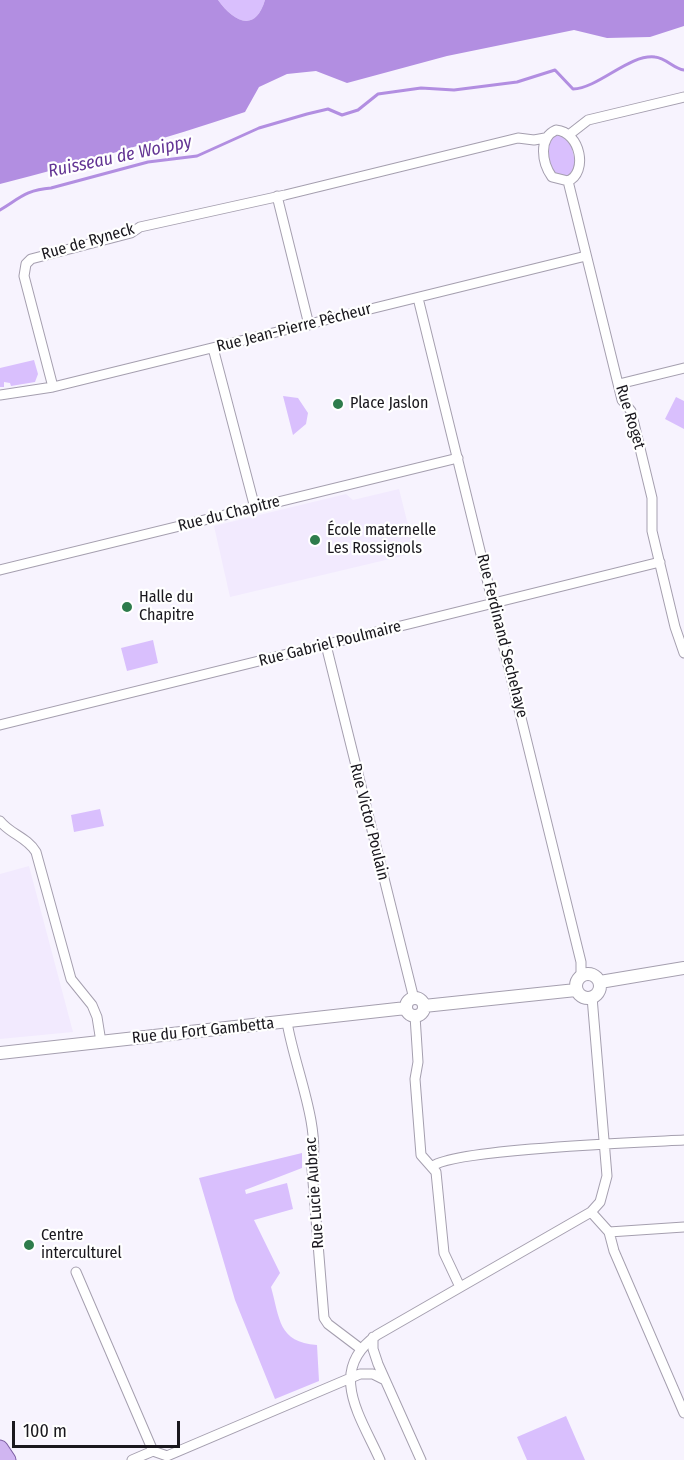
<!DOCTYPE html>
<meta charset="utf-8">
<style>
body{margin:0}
#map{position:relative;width:684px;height:1460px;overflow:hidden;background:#f7f3fe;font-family:"Fira Sans Condensed",sans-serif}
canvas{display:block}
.scale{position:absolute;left:12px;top:1421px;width:168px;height:27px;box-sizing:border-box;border:3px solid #19171d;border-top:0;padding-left:8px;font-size:18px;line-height:21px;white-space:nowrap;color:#19171d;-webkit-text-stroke:4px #fff;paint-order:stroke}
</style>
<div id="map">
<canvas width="684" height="1460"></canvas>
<div class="scale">100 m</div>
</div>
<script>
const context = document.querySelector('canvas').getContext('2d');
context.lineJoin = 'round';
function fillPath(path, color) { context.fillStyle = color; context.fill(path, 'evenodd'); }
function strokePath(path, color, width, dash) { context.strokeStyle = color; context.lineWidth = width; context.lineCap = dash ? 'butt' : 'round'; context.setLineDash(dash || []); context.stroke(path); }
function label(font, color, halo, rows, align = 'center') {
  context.font = font + ' "Fira Sans Condensed",sans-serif'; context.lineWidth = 4.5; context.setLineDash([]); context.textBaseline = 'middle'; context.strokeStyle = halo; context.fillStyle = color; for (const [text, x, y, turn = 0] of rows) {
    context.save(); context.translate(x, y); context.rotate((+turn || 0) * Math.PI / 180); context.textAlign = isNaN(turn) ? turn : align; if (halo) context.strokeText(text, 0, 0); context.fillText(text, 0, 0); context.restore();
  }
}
fillPath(new Path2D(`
 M 399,489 L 415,553 L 230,597 L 214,526 L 346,494 L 353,500 Z
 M 29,866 L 73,1032 L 0,1039 L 0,874 Z`), '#f2eafe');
fillPath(new Path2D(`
 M 218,0 L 265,0 C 255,34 233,21 218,0 Z
 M 557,134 L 570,139 L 576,166 L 568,178 L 557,176 C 550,168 546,153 547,142 Z
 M 34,360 L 38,374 L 35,382 L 11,386 L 10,383 L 4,382 L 4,387 L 0,387 L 0,368 Z
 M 283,396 L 298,398 L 308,413 L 306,424 L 293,435 Z
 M 676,397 L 684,401 L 684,429 L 665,419 Z
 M 153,640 L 158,663 L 127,671 L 121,648 Z
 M 100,809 L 104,826 L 74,832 L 71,815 Z
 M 302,1153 L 302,1168 L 245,1190 L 246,1194 L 287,1183 L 293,1209 L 254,1220 L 280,1273 L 271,1287 C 280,1319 278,1342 317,1345 L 319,1381 L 275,1399 L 235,1300 L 199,1178 Z
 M 566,1416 L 585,1460 L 527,1460 L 517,1437 Z`), '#d9bffd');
fillPath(new Path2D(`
 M 0,0 L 218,0 C 233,21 255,34 265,0 L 684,0 L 684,26 L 650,37 L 607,38 L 574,30 L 447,56 L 347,83 L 316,71 L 287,74 L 259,87 L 245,112 C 164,139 82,163 0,184 Z`), '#b28ee1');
strokePath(new Path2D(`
 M 0,210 C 20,198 26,190 51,188 L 148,162 L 197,156 L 259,128 L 307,114 L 328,109 L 342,115 L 358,110 L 378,94 L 421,88 L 454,90 L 517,82 L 555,70 L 573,89 C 599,88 629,54 655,57 C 666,58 674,69 684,70`), '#b28ee1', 3);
const minor = new Path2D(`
 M 556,130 C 581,132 588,173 568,181 L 552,177 C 542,163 538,138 556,130 Z
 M 570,134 L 588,120 L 684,97
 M 568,181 L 622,400 L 631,411 L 652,498 L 652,531 L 675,627 L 684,653
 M 277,196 L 309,325
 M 418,298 L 581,962 L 581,976
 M 213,348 L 255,508
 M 619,384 L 684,368
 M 53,387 L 24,276 L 26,264 L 31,259 L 131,233 L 140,227 L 285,195 L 518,138 L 534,140 L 545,138
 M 0,395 L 53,387 L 586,256
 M 0,570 L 458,458
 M 326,645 L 414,999
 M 0,725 L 660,562
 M 0,821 C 10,834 27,837 36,852 L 71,979 L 92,1005 L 97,1017 L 101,1042
 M 415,1016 L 418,1062 L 415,1079 L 421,1155 L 436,1172 L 444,1253 L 460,1287
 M 287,1022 C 294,1066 321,1125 312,1169 L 324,1318 L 328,1324 L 361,1349
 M 432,1167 C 449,1149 648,1142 684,1140
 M 591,1212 L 609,1232 L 614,1251 L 684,1413
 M 609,1232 L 684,1227
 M 76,1272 L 153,1451
 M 373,1337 L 373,1349 L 378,1364 L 421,1460
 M 153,1451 L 167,1456 L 360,1374 L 373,1374 L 385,1380
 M 132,1460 L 153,1451
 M 380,1460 C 361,1417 326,1371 377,1335 L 591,1212 L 600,1202 L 607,1176 L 592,997`);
const tertiary = new Path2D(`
 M576 986a12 12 0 1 1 24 0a12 12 0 1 1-24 0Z
 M 600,982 L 684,968
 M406 1007a9 9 0 1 1 18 0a9 9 0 1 1-18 0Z
 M 424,1006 L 576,990
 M 0,1053 L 406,1008`);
const primary = new Path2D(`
 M 0,1448 L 8,1460`);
strokePath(minor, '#a59faf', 11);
strokePath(tertiary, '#a59faf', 14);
strokePath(primary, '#7b5ea0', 17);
strokePath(minor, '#fff', 9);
strokePath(tertiary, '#fff', 12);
strokePath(primary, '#d0b5f1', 15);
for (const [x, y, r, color] of [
 [338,404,6,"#2e7c4c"],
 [315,540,6,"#2e7c4c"],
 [127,607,6,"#2e7c4c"],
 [29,1245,6,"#2e7c4c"]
]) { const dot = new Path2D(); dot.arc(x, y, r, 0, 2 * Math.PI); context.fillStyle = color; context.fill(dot); strokePath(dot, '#fff', 2); }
label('16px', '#19171d', '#fff', [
 ["Rue de Ryneck",88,242,-16],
 ["Rue Jean-Pierre Pêcheur",294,328,-14],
 ["Rue Roget",630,417,73],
 ["Rue du Chapitre",229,514,-14],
 ["Rue Ferdinand Sechehaye",502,636,76],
 ["Rue Gabriel Poulmaire",330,644,-14],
 ["Rue Victor Poulain",369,822,76],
 ["Rue du Fort Gambetta",203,1031,-6],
 ["Rue Lucie Aubrac",315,1193,-94]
]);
label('16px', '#19171d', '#fff', [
 ["Place Jaslon",350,404],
 ["École maternelle",327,531],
 ["Les Rossignols",327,549],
 ["Halle du",139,598],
 ["Chapitre",139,616],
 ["Centre",41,1236],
 ["interculturel",41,1254]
], 'left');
label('italic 18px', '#633494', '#fff', [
 ["Ruisseau de Woippy",120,157,-12]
]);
</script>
